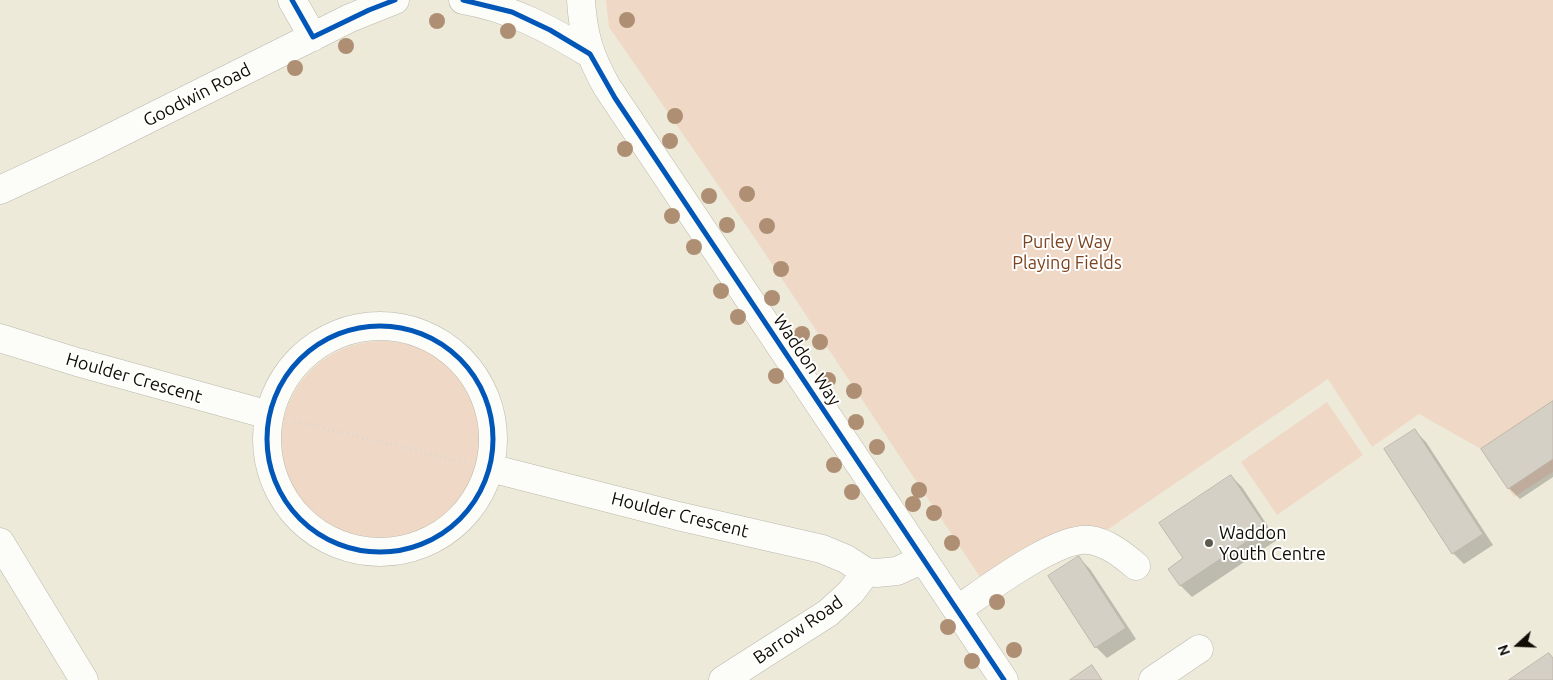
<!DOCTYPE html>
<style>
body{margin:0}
#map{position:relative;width:1553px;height:680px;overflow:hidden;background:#edeada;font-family:Ubuntu,sans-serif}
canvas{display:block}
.north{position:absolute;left:1493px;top:620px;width:50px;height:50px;-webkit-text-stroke:4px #fff;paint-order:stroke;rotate:250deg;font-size:14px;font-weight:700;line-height:20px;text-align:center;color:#0f0d04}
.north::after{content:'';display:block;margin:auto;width:18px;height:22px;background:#0f0d04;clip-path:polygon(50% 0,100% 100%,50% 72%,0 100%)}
</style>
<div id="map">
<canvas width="1553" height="680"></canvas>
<div class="north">N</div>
</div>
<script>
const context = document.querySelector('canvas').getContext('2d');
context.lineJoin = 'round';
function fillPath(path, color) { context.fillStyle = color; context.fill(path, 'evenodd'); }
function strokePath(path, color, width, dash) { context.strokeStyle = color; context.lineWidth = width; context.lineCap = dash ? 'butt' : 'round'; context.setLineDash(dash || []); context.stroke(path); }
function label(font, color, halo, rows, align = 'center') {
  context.font = font + ' Ubuntu,sans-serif'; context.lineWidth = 4; context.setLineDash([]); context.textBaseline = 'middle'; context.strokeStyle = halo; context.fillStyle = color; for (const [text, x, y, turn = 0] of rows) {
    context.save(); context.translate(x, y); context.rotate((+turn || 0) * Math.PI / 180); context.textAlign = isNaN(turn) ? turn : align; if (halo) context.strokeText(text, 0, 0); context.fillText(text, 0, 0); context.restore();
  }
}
fillPath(new Path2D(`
 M 606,0 L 1553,0 L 1553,472 L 1514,497 L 1481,449 L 1419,414 L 1372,447 L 1328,379 L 1104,532 L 1074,526 L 984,583 L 754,237 L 609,27 Z
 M281 442a101 101 0 1 1 202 0a101 101 0 1 1-202 0Z
 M 1327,402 L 1363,455 L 1277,515 L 1241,462 Z`), '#efd8c5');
fillPath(new Path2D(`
 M 1553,402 L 1553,477 L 1520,499 L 1509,488 Z
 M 1415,431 L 1426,442 L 1493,545 L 1464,564 L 1453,553 Z
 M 1231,476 L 1242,487 L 1277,540 L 1192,597 L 1181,586 L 1170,569 L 1185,559 Z
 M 1079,558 L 1090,569 L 1136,639 L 1107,658 L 1096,647 Z`), '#0003');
const building = new Path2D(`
 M 1553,401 L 1553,459 L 1508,489 L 1481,449 Z
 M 1415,429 L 1483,534 L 1452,554 L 1384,449 Z
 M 1231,475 L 1267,528 L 1180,586 L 1168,569 L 1183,558 L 1159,523 Z
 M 1079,556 L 1126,628 L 1095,648 L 1048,576 Z
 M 1549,653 L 1553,658 L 1553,680 L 1509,680 Z
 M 1092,665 L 1102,680 L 1070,680 Z`);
fillPath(building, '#d5d0c5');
strokePath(building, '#bcb7ac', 1);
const minor = new Path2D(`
 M 292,0 L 313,37
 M 463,0 C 510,8 550,29 590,54
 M 581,0 C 583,35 590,57 607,87 L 1004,680
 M 0,190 L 88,149 L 350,18 L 395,0
 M267 439a113 113 0 1 1 226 0a113 113 0 1 1-226 0Z
 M 0,338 L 77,362 L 269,415
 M 490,468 L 678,516 L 822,549 L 846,559 L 866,572 L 877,573 L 897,571 L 923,559
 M 0,542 L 84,680
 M 957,610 C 985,591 1057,536 1089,540 C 1107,542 1123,555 1136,566
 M 723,680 L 828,613 L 851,592 L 866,572
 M 1153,680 L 1199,649`);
strokePath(minor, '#bab8ac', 29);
strokePath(new Path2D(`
 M 294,421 L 465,462`), '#d9d8d3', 3, [1, 4]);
strokePath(minor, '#fcfcf9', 28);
strokePath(new Path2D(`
 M 292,0 L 313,37 L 369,10 L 395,0
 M 463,0 L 512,12 L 550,30 L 590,54 L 615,98 L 1004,680
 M267 439a113 113 0 1 1 226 0a113 113 0 1 1-226 0Z`), '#0057b8', 5);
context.fillStyle = '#ae8f74';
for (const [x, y] of [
 [627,20],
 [437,21],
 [508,31],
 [346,46],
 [295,68],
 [675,116],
 [670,141],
 [625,149],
 [747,194],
 [709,196],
 [672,216],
 [727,225],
 [767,226],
 [694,247],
 [781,269],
 [721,291],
 [772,298],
 [738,317],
 [802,334],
 [820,342],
 [776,376],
 [828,380],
 [854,391],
 [856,422],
 [877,447],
 [834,465],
 [919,490],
 [852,492],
 [913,504],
 [934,513],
 [952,543],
 [997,602],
 [948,627],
 [1014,650],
 [972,661]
]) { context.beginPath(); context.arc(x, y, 8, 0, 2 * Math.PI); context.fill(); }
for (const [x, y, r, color] of [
 [1209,543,5,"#5d5a4f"]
]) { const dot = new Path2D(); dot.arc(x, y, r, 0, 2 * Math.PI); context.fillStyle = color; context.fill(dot); strokePath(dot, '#fff', 2); }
label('18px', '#0f0d04', '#fff', [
 ["Goodwin Road",197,95,-27],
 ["Waddon Way",807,360,56],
 ["Houlder Crescent",134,378,16],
 ["Houlder Crescent",680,515,14],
 ["Barrow Road",798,630,-35]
]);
label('18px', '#7b4420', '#fff', [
 ["Purley Way",1067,242],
 ["Playing Fields",1067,263]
]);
label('18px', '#0f0d04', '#fff', [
 ["Waddon",1219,533],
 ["Youth Centre",1219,554]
], 'left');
</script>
